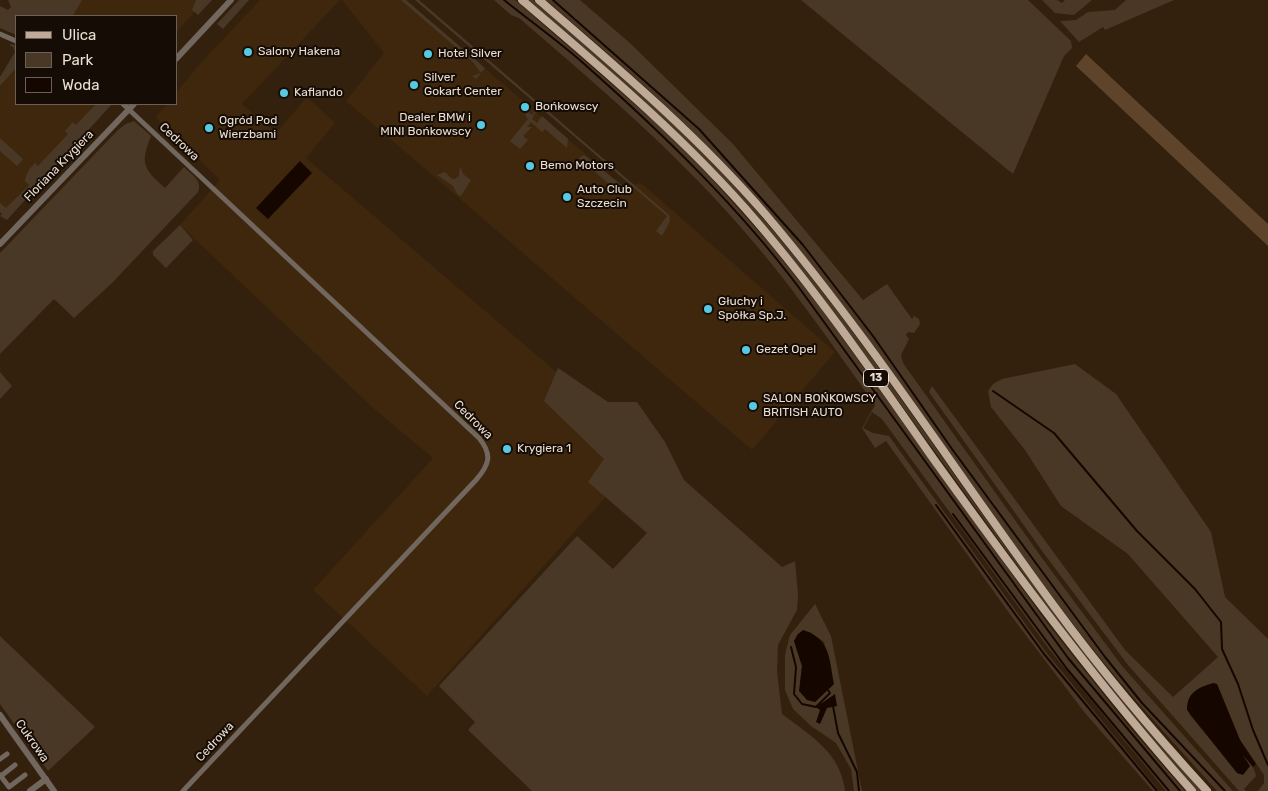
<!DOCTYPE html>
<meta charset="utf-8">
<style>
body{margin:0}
#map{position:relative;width:1268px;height:791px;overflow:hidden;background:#33200d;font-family:Rubik,sans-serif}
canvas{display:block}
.legend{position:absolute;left:15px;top:15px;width:162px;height:90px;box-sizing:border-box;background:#140c05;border:1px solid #6a6057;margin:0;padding:6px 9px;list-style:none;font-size:15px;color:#ebded2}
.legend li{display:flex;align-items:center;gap:10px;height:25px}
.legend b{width:25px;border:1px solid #6a6057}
</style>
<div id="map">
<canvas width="1268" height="791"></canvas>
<ul class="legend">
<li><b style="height:6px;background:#beaa96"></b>Ulica</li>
<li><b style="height:14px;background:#4a3826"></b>Park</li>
<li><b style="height:14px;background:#150600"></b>Woda</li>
</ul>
</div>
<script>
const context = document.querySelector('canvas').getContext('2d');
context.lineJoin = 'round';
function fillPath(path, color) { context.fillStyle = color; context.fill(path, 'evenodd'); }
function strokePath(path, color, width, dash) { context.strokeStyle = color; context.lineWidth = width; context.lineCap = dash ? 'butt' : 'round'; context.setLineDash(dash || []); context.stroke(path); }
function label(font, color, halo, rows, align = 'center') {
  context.font = font + ' Rubik,sans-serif'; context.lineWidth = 4; context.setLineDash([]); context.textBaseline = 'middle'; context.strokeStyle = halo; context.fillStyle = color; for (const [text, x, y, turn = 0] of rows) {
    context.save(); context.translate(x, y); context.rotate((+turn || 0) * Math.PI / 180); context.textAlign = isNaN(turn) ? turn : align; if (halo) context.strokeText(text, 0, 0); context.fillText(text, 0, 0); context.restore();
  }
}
fillPath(new Path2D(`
 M 82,0 L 205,0 L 176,33 L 176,16 L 73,16 Z
 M 260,0 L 340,0 L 242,104 L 276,133 L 307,97 L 335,123 L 306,158 L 648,450 L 427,696 L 313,590 L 433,458 L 373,408 L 180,225 L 220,180 L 156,118 L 157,115 L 167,104 L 176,104 L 176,93 L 198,66 Z
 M 342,0 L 405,0 L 623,186 L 641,183 L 835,352 L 752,450 L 346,101 L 384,53 Z
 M 16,59 L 16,104 L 104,104 L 3,212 L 0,210 L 0,77 Z`), '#3f270d');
fillPath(new Path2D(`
 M 8,0 L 82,0 L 73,16 L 16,16 L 16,35 L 0,28 L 0,6 L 8,10 L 11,7 Z
 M 196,0 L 212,0 L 198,15 L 192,10 Z
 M 239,0 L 249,0 L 223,29 L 217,24 Z
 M 401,0 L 406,0 L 485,68 L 476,79 L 472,76 L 481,73 L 473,62 Z
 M 415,0 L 419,0 L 669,215 L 670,221 L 662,236 L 656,231 L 667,216 Z
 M 494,0 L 515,0 L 663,129 L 712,179 L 769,243 L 820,307 L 1047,623 L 1126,723 L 1185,791 L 1166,791 L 1049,649 L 882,419 L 872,412 L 863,428 L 873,433 L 889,436 L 1045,651 L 1159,791 L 1153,791 L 1085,713 L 1012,617 L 886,441 L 875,448 L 862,428 L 875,405 C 831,343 788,280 737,223 C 671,148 595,83 519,18 L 511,15 Z
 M 528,0 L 533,0 C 619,74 705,147 777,235 C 866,342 942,460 1024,572 C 1080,648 1139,721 1202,791 L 1196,791 L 1184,777 L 1087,662 L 857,344 L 718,173 L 643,100 Z
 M 546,0 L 580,0 L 631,44 L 733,144 L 863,300 L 887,284 L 912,319 L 914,316 L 919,319 L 920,324 L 914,333 L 908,332 L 906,335 L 909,339 L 901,355 L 903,363 L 1042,558 L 1122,666 L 1233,791 L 1217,791 C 1163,731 1109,673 1061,608 C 963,477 875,337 769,213 C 702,134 624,67 546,0 Z
 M 801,0 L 1028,0 L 1071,41 L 1072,48 L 1064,56 L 1013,174 Z
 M 1042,0 L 1057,0 L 1062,3 L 1065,0 L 1092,0 L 1074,15 L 1055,13 Z
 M 1126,0 L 1174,0 L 1105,30 L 1103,27 L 1079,42 L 1060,21 L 1076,20 L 1088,12 L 1115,10 Z
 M 12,44 L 16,46 L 16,68 L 0,86 L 0,77 L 15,52 L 13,47 L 9,45 Z
 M 96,104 L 112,104 L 7,220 L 0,216 L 2,214 L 0,212 L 0,203 L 6,208 L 29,185 L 25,181 C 26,174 29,169 35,163 L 38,166 L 68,134 L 65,131 L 73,122 L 76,125 Z
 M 535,111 L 538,112 L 535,113 L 532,119 L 537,123 L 542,116 L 568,139 L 567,148 L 545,129 L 542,132 L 531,122 L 527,127 L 532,127 L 523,136 L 528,140 L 520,149 L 510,141 L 528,119 L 525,115 L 528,112 L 532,115 Z
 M 134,121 L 151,136 C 140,164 143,168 165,188 L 184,167 C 192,175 203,181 198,192 L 112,283 L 74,318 L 54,299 L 0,354 L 0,253 L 118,130 L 126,124 Z
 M 0,138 L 23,159 L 17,166 L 0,151 Z
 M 584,155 L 625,188 L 626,191 L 623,196 L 579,158 Z
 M 460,166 L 463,174 L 471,180 L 461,196 L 457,194 L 453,186 L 437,175 L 445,172 L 452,179 L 455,179 L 459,176 Z
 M 180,225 L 193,240 L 166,268 L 153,255 L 153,251 Z
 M 1075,364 L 1116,394 L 1211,532 L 1225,597 L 1268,639 L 1268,791 L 1258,791 L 1264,783 L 1264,775 L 1240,740 L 1217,684 L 1189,714 L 1239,774 L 1250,766 L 1241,752 C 1247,758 1255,767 1256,776 L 1244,789 L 1246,791 L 1239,791 L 1128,665 L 1045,555 L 929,392 L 932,386 L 1125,650 L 1173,697 L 1218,657 L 1128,554 L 1061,506 L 1025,450 L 991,407 L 988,391 L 993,384 L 1002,379 Z
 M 558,368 L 608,402 L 637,402 L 665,442 L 684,480 L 782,567 L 795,561 L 798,594 L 797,610 L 778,645 L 777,672 L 782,714 C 811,736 841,753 845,791 L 532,791 L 468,730 L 475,722 L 439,686 L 577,536 L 613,569 L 647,533 L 588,482 L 604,459 L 544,401 Z
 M 0,372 L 12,386 L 0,399 Z
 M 815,604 L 831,636 L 862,791 L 854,791 L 851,769 L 836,743 L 811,726 L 793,709 L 785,690 L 785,655 L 790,635 ZM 810,632 L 824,642 L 833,685 L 815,702 L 800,687 L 802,666 L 794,641 L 798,634 Z
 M 0,636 L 95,727 L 48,771 L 0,704 Z`), '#4a3826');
fillPath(new Path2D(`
 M 1086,54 L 1268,224 L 1268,246 L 1076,66 Z`), '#5e442a');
fillPath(new Path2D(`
 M 300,161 L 312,173 L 268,219 L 256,208 Z
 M 803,630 C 831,639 829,659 834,684 L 815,702 L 807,700 L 799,691 L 802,666 L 794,641 L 798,634 Z
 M 1213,683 L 1217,684 L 1240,740 L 1256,764 L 1253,767 L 1242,754 L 1250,766 L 1243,775 L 1237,773 L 1187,710 C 1187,692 1198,688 1213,683 Z
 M 835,694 L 837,706 L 827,708 L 820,724 L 816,722 L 820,710 L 816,707 Z`), '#150600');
strokePath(new Path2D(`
 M 504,0 C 530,21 557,40 582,62 C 660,131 737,205 800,289 L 1068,658 L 1180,791
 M 553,0 L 699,129 L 803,245 L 873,336 L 952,449 L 1105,657 L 1142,703 L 1225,791
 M 993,391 L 1054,433 L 1137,531 L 1195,589 L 1221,622 L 1222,649 L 1238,684 L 1253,730 L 1268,765
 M 936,505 L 1044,654 L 1157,791
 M 953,514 L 1067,669 L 1169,791
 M 791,647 L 796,667 L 794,694 L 802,704 L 816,707
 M 833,706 L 838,733 L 857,772 L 859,791
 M 818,707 L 816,707 L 830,693 L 828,690`), '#150600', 2);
strokePath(new Path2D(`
 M 0,34 L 16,41
 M 123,104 L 479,438 C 493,455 489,465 476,480 L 183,791
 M 0,759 L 7,754
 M 0,775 L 9,787 L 25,775
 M 1,776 L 15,765`), '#71675e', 5);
strokePath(new Path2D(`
 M 176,59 L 231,0
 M 0,244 L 134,104
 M 0,715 L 54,791
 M 30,791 L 46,779`), '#71675e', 6);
strokePath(new Path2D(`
 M 522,0 C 604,70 687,140 757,222 C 822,298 878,380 935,461 C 1017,575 1099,686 1192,791
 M 539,0 C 618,68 698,136 766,215 C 871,339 958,476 1054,606 C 1101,670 1153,732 1207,791`), '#beaa96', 8);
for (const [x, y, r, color] of [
 [248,52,5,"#58c9e3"],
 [428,54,5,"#58c9e3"],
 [414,85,5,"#58c9e3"],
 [284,93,5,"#58c9e3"],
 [525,107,5,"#58c9e3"],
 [481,125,5,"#58c9e3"],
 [209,128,5,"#58c9e3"],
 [530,166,5,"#58c9e3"],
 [567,197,5,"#58c9e3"],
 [708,309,5,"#58c9e3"],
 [746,350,5,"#58c9e3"],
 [753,406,5,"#58c9e3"],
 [507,449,5,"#58c9e3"]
]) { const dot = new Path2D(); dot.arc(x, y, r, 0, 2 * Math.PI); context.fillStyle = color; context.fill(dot); strokePath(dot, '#140c05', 2); }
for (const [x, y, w] of [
 [876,378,25]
]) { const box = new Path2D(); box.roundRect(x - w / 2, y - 8.5, w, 17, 4); context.fillStyle = '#140c05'; context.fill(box); strokePath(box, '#ebded2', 1); }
label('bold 11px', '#ebded2', null, [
 ["13",876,378]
]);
label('12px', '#ebded2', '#140c05', [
 ["Salony Hakena",258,52],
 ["Hotel Silver",438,54],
 ["Silver",424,78],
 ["Gokart Center",424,92],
 ["Kaflando",294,93],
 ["Bońkowscy",535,107],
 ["Dealer BMW i",471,118,"right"],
 ["MINI Bońkowscy",471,132,"right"],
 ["Ogród Pod",219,121],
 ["Wierzbami",219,135],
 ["Bemo Motors",540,166],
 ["Auto Club",577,190],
 ["Szczecin",577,204],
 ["Głuchy i",718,302],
 ["Spółka Sp.J.",718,316],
 ["Gezet Opel",756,350],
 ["SALON BOŃKOWSCY",763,399],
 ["BRITISH AUTO",763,413],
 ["Krygiera 1",517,449]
], 'left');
label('12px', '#ebded2', '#140c05', [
 ["Cedrowa",179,142,43],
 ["Floriana Krygiera",59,166,-46],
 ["Cedrowa",473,420,45],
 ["Cukrowa",32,741,55],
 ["Cedrowa",215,742,-47]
]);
</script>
